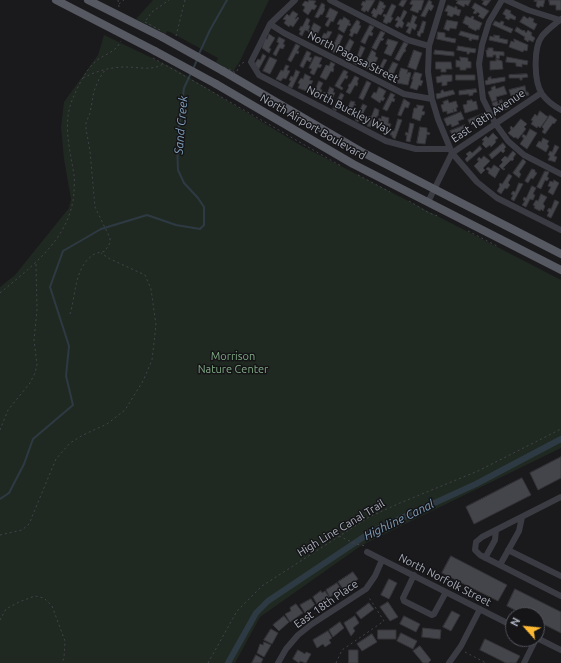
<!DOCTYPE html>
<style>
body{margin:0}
#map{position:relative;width:561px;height:663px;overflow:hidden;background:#1a1a1d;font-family:Ubuntu,sans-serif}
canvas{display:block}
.north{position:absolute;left:505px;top:607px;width:40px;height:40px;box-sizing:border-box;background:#151518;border:1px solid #51535a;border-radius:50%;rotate:297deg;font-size:11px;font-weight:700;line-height:16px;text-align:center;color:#acb1be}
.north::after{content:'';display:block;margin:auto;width:14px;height:18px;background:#ffba31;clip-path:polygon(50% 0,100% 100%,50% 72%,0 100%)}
</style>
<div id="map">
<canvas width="561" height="663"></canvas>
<div class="north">N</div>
</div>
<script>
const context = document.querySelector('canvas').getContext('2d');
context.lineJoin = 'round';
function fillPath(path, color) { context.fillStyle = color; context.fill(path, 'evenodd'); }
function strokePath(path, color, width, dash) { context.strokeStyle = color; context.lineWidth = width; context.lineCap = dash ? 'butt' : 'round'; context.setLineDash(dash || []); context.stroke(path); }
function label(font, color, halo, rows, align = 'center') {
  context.font = font + ' Ubuntu,sans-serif'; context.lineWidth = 3; context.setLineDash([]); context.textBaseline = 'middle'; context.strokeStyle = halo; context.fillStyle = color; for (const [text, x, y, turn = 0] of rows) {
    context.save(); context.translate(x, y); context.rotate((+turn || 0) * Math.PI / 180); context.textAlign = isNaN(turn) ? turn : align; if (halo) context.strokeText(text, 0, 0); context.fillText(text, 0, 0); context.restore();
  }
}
fillPath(new Path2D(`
 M 153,0 L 269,0 L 240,61 L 233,72 L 216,62 L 218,58 L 170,32 L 167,31 L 166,34 L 136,19 Z
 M 104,35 L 177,70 L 300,145 L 561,280 L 561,448 L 362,545 L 260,617 L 235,663 L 0,663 L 0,287 L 15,275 L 69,208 L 71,199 L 64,159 L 61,127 L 64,102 L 98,55 Z`), '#202921');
strokePath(new Path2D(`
 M 198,56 L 210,30 L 227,0
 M 193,69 L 197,60
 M 0,499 L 9,493 L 24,464 L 33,439 L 73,405 L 66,376 L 69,346 L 50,287 L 63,251 L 101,229 L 147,215 L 176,225 L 200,229 L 204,225 L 204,207 L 198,198 L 184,183 L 178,170 L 177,141 L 184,88 L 191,73`), '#2e3a43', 2);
strokePath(new Path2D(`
 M 228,663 L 256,613 L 268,601 L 371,532 L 476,484 L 561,439`), '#2e3a43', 6);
const building = new Path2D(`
 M 309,0 L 316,1 L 314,4 L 317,6 L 314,10 L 312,9 L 308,15 L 303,11 L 305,7 L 302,5 L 305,1 L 308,2 Z
 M 366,0 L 375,0 L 368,12 L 366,10 L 365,12 L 361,10 L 363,6 L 361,5 L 363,1 L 365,2 Z
 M 402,0 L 407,0 L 403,7 L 399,5 Z
 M 412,0 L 424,0 L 421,10 L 419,10 L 418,13 L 410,10 L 413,5 L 410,4 Z
 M 429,0 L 432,2 L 431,4 L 434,6 L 431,11 L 429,9 L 425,17 L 421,16 Z
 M 456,0 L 471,0 L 468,6 L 465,4 L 464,7 L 456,3 L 458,1 Z
 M 482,0 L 491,0 L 486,6 L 482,4 L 484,1 Z
 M 535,0 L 545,0 L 543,7 L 540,6 L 539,8 L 536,6 L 537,2 L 534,1 Z
 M 549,0 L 561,0 L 561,10 L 556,10 L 556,5 L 550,5 Z
 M 380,1 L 384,3 L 383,4 L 386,6 L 384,9 L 383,8 L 382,9 L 384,10 L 381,15 L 378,14 L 376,18 L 372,16 L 373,14 L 371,13 L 374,8 L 376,10 Z
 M 322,3 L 325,5 L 324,8 L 325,9 L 322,15 L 321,14 L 318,18 L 315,17 Z
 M 475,3 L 489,11 L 483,19 L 478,16 L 480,14 L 477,12 L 476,14 L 473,13 L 475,10 L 472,8 Z
 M 392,4 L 396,6 L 391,17 L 393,18 L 390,23 L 388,22 L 387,24 L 383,22 L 385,17 L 383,16 L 384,14 L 386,15 Z
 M 448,5 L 455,8 L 455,6 L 457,7 L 457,9 L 461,10 L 459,16 L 454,14 L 452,17 L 447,15 L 448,12 L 445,11 Z
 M 330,8 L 338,12 L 333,22 L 331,21 L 328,27 L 325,25 L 329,18 L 326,17 Z
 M 506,9 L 511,11 L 510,13 L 516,17 L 515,20 L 510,18 L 509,20 L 505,18 L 506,16 L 503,14 Z
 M 404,10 L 407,12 L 402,21 L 404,23 L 402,28 L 399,26 L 398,28 L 395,26 L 398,21 L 395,20 L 398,16 L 400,18 Z
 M 293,11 L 298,14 L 295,19 L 296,19 L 298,17 L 299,18 L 293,27 L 290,25 L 289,27 L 284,23 L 286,20 L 283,19 L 287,14 L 289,16 Z
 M 413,15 L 417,17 L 414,23 L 417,25 L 415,30 L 412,28 L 410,34 L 406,32 L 409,27 L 406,26 L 408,22 L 410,23 Z
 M 466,16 L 471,18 L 472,16 L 474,17 L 473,19 L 482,23 L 479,30 L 477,29 L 476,31 L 468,27 L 469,26 L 463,23 Z
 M 524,16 L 528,19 L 529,17 L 534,19 L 533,22 L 537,24 L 534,30 L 520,22 Z
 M 344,17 L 350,21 L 349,23 L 351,24 L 350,26 L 348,25 L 344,33 L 338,29 L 340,25 L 337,24 L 340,19 L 342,20 Z
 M 307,18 L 310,20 L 308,25 L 310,26 L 308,31 L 305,30 L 302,36 L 299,34 L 301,31 L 299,30 L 301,26 L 302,27 Z
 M 357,20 L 360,22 L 359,25 L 361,26 L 357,34 L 354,33 L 352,37 L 349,35 L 351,32 L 350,31 Z
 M 447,20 L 458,22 L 456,29 L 450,28 L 449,31 L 444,29 Z
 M 423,21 L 426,22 L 423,33 L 421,33 L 420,37 L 417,35 L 418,32 L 417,32 L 419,31 Z
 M 495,21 L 500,23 L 501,21 L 504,22 L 503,25 L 513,29 L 511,33 L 493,25 Z
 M 314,23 L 321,27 L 315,39 L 308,35 L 310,33 L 308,32 L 309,30 L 310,31 Z
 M 370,25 L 374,27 L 371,32 L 373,33 L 372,36 L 369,35 L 365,44 L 361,42 Z
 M 517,27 L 523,31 L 524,30 L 526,33 L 528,30 L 532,33 L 531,35 L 535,38 L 533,42 L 529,40 L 528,42 L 524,39 L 525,37 L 515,31 Z
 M 328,31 L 332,32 L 324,46 L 321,44 L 323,40 L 321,39 L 324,33 L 326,34 Z
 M 381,31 L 385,33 L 382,38 L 384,39 L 382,41 L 381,40 L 376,50 L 372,48 Z
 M 461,31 L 479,36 L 478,40 L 472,39 L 471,41 L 469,40 L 469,38 L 459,35 Z
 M 438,32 L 445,33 L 445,37 L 456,39 L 455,43 L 437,39 Z
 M 269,34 L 275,38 L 269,48 L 271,49 L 269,53 L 262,48 L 265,38 L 267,39 Z
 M 339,34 L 343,36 L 335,53 L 331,51 Z
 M 494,35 L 500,36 L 499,38 L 508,40 L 507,44 L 489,40 L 490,36 L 494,37 Z
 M 279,37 L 285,40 L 283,44 L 285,45 L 283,49 L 280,48 L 276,56 L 273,54 L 279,43 L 277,42 Z
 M 350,39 L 354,42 L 346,58 L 341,56 Z
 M 388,39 L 398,42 L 391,56 L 384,53 L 388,45 L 386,44 Z
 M 514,39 L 528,45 L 527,51 L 524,50 L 523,52 L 509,47 L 511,41 L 514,42 Z
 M 404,42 L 408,44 L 405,49 L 406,50 L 405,52 L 404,52 L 399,61 L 395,59 Z
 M 296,44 L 300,46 L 297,51 L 299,51 L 298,54 L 296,53 L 291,62 L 288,60 Z
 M 361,46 L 365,48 L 357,65 L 353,63 L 356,58 L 354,57 L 355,55 L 357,56 Z
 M 458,46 L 476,49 L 475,53 L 470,52 L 469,54 L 467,54 L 467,52 L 457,50 Z
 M 488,48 L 493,48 L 493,51 L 504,52 L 504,56 L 500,55 L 499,59 L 496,58 L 496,55 L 493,55 L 493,57 L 487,57 L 486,50 L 488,50 Z
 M 372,50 L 376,53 L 375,56 L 378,58 L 372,69 L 369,68 L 368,69 L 364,67 Z
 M 414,50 L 422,53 L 416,70 L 408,67 Z
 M 435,50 L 454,52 L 454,56 L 434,54 Z
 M 307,51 L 311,53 L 309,57 L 312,58 L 310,62 L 307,60 L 303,68 L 300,66 Z
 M 263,54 L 266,56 L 259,69 L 254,65 L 258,59 L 260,60 Z
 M 315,56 L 322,58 L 319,64 L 322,65 L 320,68 L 318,67 L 314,75 L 310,73 L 312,69 L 309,68 Z
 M 270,57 L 277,60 L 270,74 L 263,71 Z
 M 460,57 L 468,58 L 468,61 L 471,62 L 471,68 L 466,68 L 466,70 L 460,70 L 460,67 L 456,67 L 456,60 L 460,61 Z
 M 507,57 L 528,61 L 527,65 L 522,64 L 522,67 L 516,66 L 516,63 L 506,62 Z
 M 384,59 L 387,60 L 379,75 L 376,74 L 378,71 L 376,70 L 377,67 L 379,68 Z
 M 496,59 L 502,61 L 503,69 L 490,70 L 490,61 L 496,61 Z
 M 331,62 L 335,64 L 333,68 L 334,69 L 333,72 L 331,71 L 326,80 L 320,77 L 326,65 L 329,66 Z
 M 393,62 L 398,64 L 390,81 L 385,78 Z
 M 436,62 L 451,62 L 452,69 L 446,69 L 446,72 L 441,72 L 441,69 L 436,69 Z
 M 286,65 L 289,66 L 287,70 L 290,71 L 286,79 L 283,78 L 281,81 L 276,79 L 281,70 L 283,71 Z
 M 401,68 L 408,70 L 407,74 L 409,72 L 411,73 L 408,85 L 397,83 L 398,79 L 396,79 L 396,76 L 398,77 Z
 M 296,70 L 300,72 L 298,75 L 299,75 L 298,76 L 292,88 L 288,86 L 291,81 L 289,80 L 291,76 L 293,77 Z
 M 344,70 L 348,72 L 346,75 L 348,76 L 347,79 L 345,78 L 340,86 L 343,88 L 342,90 L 335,86 Z
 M 415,72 L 422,74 L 420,80 L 423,81 L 421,86 L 419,85 L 417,90 L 410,88 L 413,79 L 412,79 Z
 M 305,74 L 311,77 L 309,80 L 313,81 L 307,91 L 298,88 L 300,84 L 298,83 L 301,78 L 303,79 Z
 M 527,74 L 528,77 L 522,78 L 522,80 L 520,80 L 520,78 L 509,78 L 509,75 Z
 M 441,75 L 452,75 L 452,81 L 447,82 L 447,85 L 442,86 L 442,82 L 437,83 L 436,77 L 441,76 Z
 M 456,75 L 475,75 L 475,80 L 456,80 Z
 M 355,76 L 359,78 L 357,82 L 358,83 L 357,86 L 355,85 L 350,94 L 346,92 L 349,87 L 348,86 L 349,84 L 350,84 Z
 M 491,77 L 491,79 L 505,77 L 505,81 L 486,85 L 485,81 L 488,80 L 488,78 Z
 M 319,81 L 323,83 L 320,89 L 322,90 L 320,95 L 319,95 L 317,93 L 315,97 L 312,96 L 314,92 L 312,91 L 313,89 L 315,90 Z
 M 367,81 L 371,83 L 363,100 L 359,98 Z
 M 495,86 L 496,89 L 504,86 L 507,94 L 496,97 L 497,100 L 492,102 L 488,92 L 492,90 L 491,88 Z
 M 525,86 L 526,92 L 528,92 L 529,95 L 514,99 L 513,95 L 511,96 L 509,90 Z
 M 330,87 L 334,89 L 333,92 L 335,93 L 331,101 L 328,99 L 327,103 L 323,101 L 326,96 L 323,94 L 324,92 L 327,94 Z
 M 379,87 L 386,91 L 383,97 L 385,98 L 383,101 L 381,100 L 380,103 L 371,97 L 374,92 L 376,93 Z
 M 476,89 L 477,92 L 473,93 L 473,95 L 469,96 L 469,94 L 459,95 L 459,91 Z
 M 443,90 L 444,92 L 453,90 L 455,94 L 437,99 L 436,94 L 441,93 L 441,91 Z
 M 341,93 L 344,95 L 336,111 L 333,109 Z
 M 391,93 L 395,95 L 393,98 L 395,99 L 394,102 L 392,101 L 387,111 L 383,109 Z
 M 404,99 L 410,103 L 408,108 L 405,107 L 401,116 L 398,115 Z
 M 448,100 L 449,103 L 456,101 L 458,107 L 456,108 L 457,111 L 454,112 L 453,109 L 454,112 L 447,114 L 447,111 L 443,112 L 441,105 L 444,104 L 443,102 Z
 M 472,100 L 473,102 L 476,101 L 478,109 L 465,113 L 463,105 L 467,104 L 467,101 Z
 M 502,100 L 502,102 L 507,100 L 510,108 L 496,113 L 492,103 L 497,101 L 498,104 L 500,103 L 499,101 Z
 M 351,101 L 355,102 L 354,104 L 356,105 L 354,105 L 348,115 L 343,111 L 345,108 L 347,109 Z
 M 363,104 L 367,106 L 358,122 L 355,120 L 356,119 L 353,117 L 355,115 L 357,116 Z
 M 417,105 L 424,106 L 422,111 L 425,112 L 424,115 L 422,115 L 420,121 L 412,118 L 414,108 L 417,108 Z
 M 375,108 L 379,110 L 378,116 L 377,116 L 374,121 L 377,122 L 374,127 L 372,125 L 371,127 L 367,126 L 369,122 L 366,121 L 369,116 L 371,117 Z
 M 540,111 L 548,117 L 540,128 L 538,126 L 537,128 L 531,124 L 533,121 L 531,120 L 535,114 L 537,116 Z
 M 461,112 L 464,119 L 458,121 L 459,124 L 452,127 L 451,124 L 447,126 L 444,119 Z
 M 485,113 L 486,117 L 483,119 L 484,120 L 481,121 L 481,120 L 470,124 L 468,120 Z
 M 550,115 L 557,120 L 554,124 L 553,123 L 545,134 L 542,132 L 544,129 L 542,127 Z
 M 382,116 L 389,118 L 388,123 L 391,124 L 389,129 L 386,128 L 385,130 L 378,127 L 380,122 L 378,121 L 379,118 L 381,119 Z
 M 398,119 L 402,120 L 395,139 L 392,137 L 392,135 L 390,135 L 392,131 L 394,131 Z
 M 521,119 L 527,124 L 524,127 L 526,129 L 518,139 L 515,137 L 514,138 L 508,133 L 511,130 L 510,128 L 511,126 L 513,128 Z
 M 410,123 L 414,124 L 410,142 L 406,141 L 407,135 L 405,135 L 406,132 L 408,133 Z
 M 465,125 L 468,132 L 466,132 L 467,135 L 465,136 L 464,133 L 455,137 L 454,133 L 452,134 L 450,131 Z
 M 420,127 L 427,128 L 427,132 L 430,133 L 429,135 L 427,134 L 425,144 L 417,143 Z
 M 530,129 L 537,133 L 527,149 L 520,144 L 524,138 L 522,137 L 523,134 L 526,136 Z
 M 493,133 L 498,138 L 495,140 L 496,142 L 491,147 L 490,145 L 486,148 L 482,144 L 484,141 L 482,140 L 486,136 L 488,138 Z
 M 543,138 L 549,141 L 547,144 L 549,146 L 546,152 L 536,146 L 539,141 L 541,142 Z
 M 503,143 L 506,147 L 504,149 L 505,151 L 503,153 L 501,151 L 492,159 L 489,155 Z
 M 555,145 L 559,147 L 554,156 L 557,157 L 555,162 L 552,161 L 548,160 L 550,156 L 548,155 L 550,151 L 552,152 Z
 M 480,146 L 482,149 L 467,162 L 465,159 L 468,156 L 466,154 L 470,151 L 472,153 Z
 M 513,151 L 516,154 L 513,158 L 514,159 L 512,161 L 511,160 L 503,168 L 505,169 L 504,170 L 502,169 L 499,166 L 503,162 L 501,160 L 505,156 L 508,158 L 508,157 Z
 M 484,156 L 490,161 L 483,168 L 485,170 L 481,174 L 474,166 L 479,161 L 477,160 L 479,157 L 481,159 Z
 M 523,159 L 526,162 L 519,172 L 521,174 L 519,178 L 513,173 Z
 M 494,165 L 500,169 L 495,178 L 488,173 L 489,171 L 486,169 L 488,167 L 491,169 Z
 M 532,169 L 535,170 L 535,172 L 537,173 L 533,179 L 531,178 L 528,183 L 525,181 Z
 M 545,171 L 549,172 L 547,177 L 549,178 L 547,181 L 545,180 L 541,189 L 537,187 Z
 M 509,174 L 512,176 L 508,183 L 510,185 L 507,189 L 505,188 L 501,194 L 497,191 L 500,186 L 499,185 L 500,183 L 502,184 Z
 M 554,180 L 559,183 L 553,195 L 548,192 L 551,187 L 548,186 L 550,181 L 553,182 Z
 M 519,183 L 523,184 L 514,201 L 511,199 L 513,195 L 511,194 L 513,191 L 515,192 Z
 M 532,186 L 536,188 L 533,194 L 535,195 L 533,200 L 530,199 L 526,207 L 522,205 L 525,201 L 523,200 L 524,197 L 526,198 Z
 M 541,194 L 547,197 L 543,204 L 545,206 L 543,211 L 541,209 L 540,211 L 534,208 L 535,206 L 533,205 L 536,200 L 538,201 Z
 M 555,200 L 559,202 L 551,218 L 547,216 L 549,212 L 547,211 L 549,208 L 551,209 Z
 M 561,457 L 561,478 L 538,490 L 530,473 Z
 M 522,478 L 531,495 L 474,524 L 466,507 Z
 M 451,556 L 507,585 L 498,601 L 442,573 Z
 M 353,572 L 358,579 L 344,590 L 338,582 Z
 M 389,579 L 397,583 L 389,599 L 381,595 Z
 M 337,583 L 341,589 L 330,597 L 326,590 Z
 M 515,589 L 561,612 L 561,633 L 537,621 L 537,615 L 525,615 L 507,606 Z
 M 321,591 L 322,593 L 325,591 L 329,597 L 317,604 L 313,597 Z
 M 311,599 L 315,605 L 305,613 L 300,605 Z
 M 388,602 L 398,617 L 390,621 L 380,607 Z
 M 369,603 L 374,609 L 361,619 L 356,613 Z
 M 296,604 L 303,613 L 290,622 L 285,614 L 291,611 L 290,608 Z
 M 452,611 L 460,615 L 451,631 L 443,627 Z
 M 284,616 L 289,622 L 279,631 L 273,625 Z
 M 355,616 L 359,623 L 353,628 L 355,631 L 351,636 L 344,623 Z
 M 404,616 L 420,624 L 416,632 L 400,624 Z
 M 340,622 L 344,628 L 333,637 L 329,630 Z
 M 423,628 L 441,630 L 440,639 L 422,637 Z
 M 271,629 L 278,633 L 272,644 L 264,640 Z
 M 378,630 L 396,630 L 396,639 L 378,639 Z
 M 328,631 L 332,638 L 329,640 L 331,643 L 325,647 L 323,644 L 317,648 L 313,640 Z
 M 401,633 L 417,641 L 413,649 L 397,641 Z
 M 372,634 L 377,642 L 362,651 L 357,644 Z
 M 485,639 L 520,656 L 516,663 L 506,663 L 480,650 Z
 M 264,642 L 271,645 L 264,657 L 257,653 L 260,644 L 263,645 Z
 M 420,646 L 431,660 L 428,663 L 423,663 L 413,651 Z
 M 298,650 L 305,654 L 306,652 L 311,654 L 306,663 L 300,661 L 299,663 L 293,659 Z
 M 349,650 L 358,650 L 358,663 L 349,663 Z
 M 256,655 L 263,659 L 261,663 L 252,663 Z`);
fillPath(building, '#44454a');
strokePath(building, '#343439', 1);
strokePath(new Path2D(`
 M 118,0 L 119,7
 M 119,4 L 124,0
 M 146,20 L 152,12 L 169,0
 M 176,36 L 185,0
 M 237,71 L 240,64 L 245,62
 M 83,78 C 96,71 111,67 126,67 C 138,67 153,71 163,64
 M 204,87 L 341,166
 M 358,175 L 390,192
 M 409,201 L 429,213 L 438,216
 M 468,231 L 497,246
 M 0,293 C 32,266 70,239 74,193 C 74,188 75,181 74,175 C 70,149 62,123 73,98 C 78,86 86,70 95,62 C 101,56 110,54 116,48 C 118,47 119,43 121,41
 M 70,314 C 76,295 74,268 93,255 C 96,252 101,253 105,251 L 110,243 L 110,238 L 95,207 L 90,151 L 86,129 L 86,123 L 90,113 L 94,91 L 99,79 L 105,70
 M 0,430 L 8,410 L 30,383 L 35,373 L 37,365 L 34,340 L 37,310 L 36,264
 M 0,535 L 22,530 L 29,524 L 56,459 L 70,443 L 83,435 L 107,424 L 125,410 L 143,381 L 152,360 L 156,325 L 151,289 L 145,275 L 110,259 L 101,253
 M 339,536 L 356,544 L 366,546
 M 0,620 L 6,609 L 19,602 L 35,596 L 44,598 L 52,606 L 65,641 L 64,658 L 62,663
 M 465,652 L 486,663
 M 208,663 L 237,611 L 262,586 L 369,517 L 400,503 L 478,471 L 561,429
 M 336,663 L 342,650 L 384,621 L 368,596`), '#41434a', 1, [2, 3]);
strokePath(new Path2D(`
 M 295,0 L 270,24 L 251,62 L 259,75 L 386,141 L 416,149 L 450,149
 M 330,0 L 408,40 L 429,46
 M 443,0 L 429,46 L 428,72 L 432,99 L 438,119 L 452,153 L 477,182 L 497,198 L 561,230
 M 502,0 L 489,22 L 482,45 L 479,64 L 483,99 L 495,123 L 508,141 L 524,155 L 561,174
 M 506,0 L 528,10 L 560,20
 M 561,19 C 555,24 547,30 542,36 C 533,48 534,82 542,94 C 547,101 554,106 561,110
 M 270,24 L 284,33 L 404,94 L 432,99
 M 428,202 L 452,153 L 541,93
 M 561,497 L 482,537 L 476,542 L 475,550 L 480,555 L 561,596
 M 508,550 L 561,576
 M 367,552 L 513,626
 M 485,558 L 495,540 L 496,530
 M 500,565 L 519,531 L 522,517
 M 414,575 L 403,598 L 404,601 L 432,615 L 434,614 L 446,592
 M 537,638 L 561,650
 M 278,663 L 286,649 L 298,635 L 312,624 L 366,589 L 375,576 L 382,560
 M 449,663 L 461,646 L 480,609
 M 524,663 L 536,639`), '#3b3c43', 6);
strokePath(new Path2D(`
 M 56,0 L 155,51
 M 88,0 L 162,37
 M 223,71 L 360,151 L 561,254
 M 216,84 L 353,164 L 561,270`), '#575962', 8);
strokePath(new Path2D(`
 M 145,22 L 160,30
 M 153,58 L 204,87
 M 229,69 L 236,73`), '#41434a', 1, [2, 3]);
strokePath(new Path2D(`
 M 162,37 L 223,71
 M 155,51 L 216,84`), '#575962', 8);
label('11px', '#acb1be', '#151518', [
 ["North Pagosa Street",353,57,27],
 ["North Buckley Way",349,110,27],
 ["East 18th Avenue",488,116,-34],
 ["North Airport Boulevard",313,127,30],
 ["High Line Canal Trail",341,528,-31],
 ["North Norfolk Street",445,580,27],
 ["East 18th Place",326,604,-35]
]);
label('11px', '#81aa84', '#151518', [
 ["Morrison",233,356],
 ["Nature Center",233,369]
]);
label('italic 12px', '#80a0bb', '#151518', [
 ["Sand Creek",181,125,-85],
 ["Highline Canal",399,520,-26]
]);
</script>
